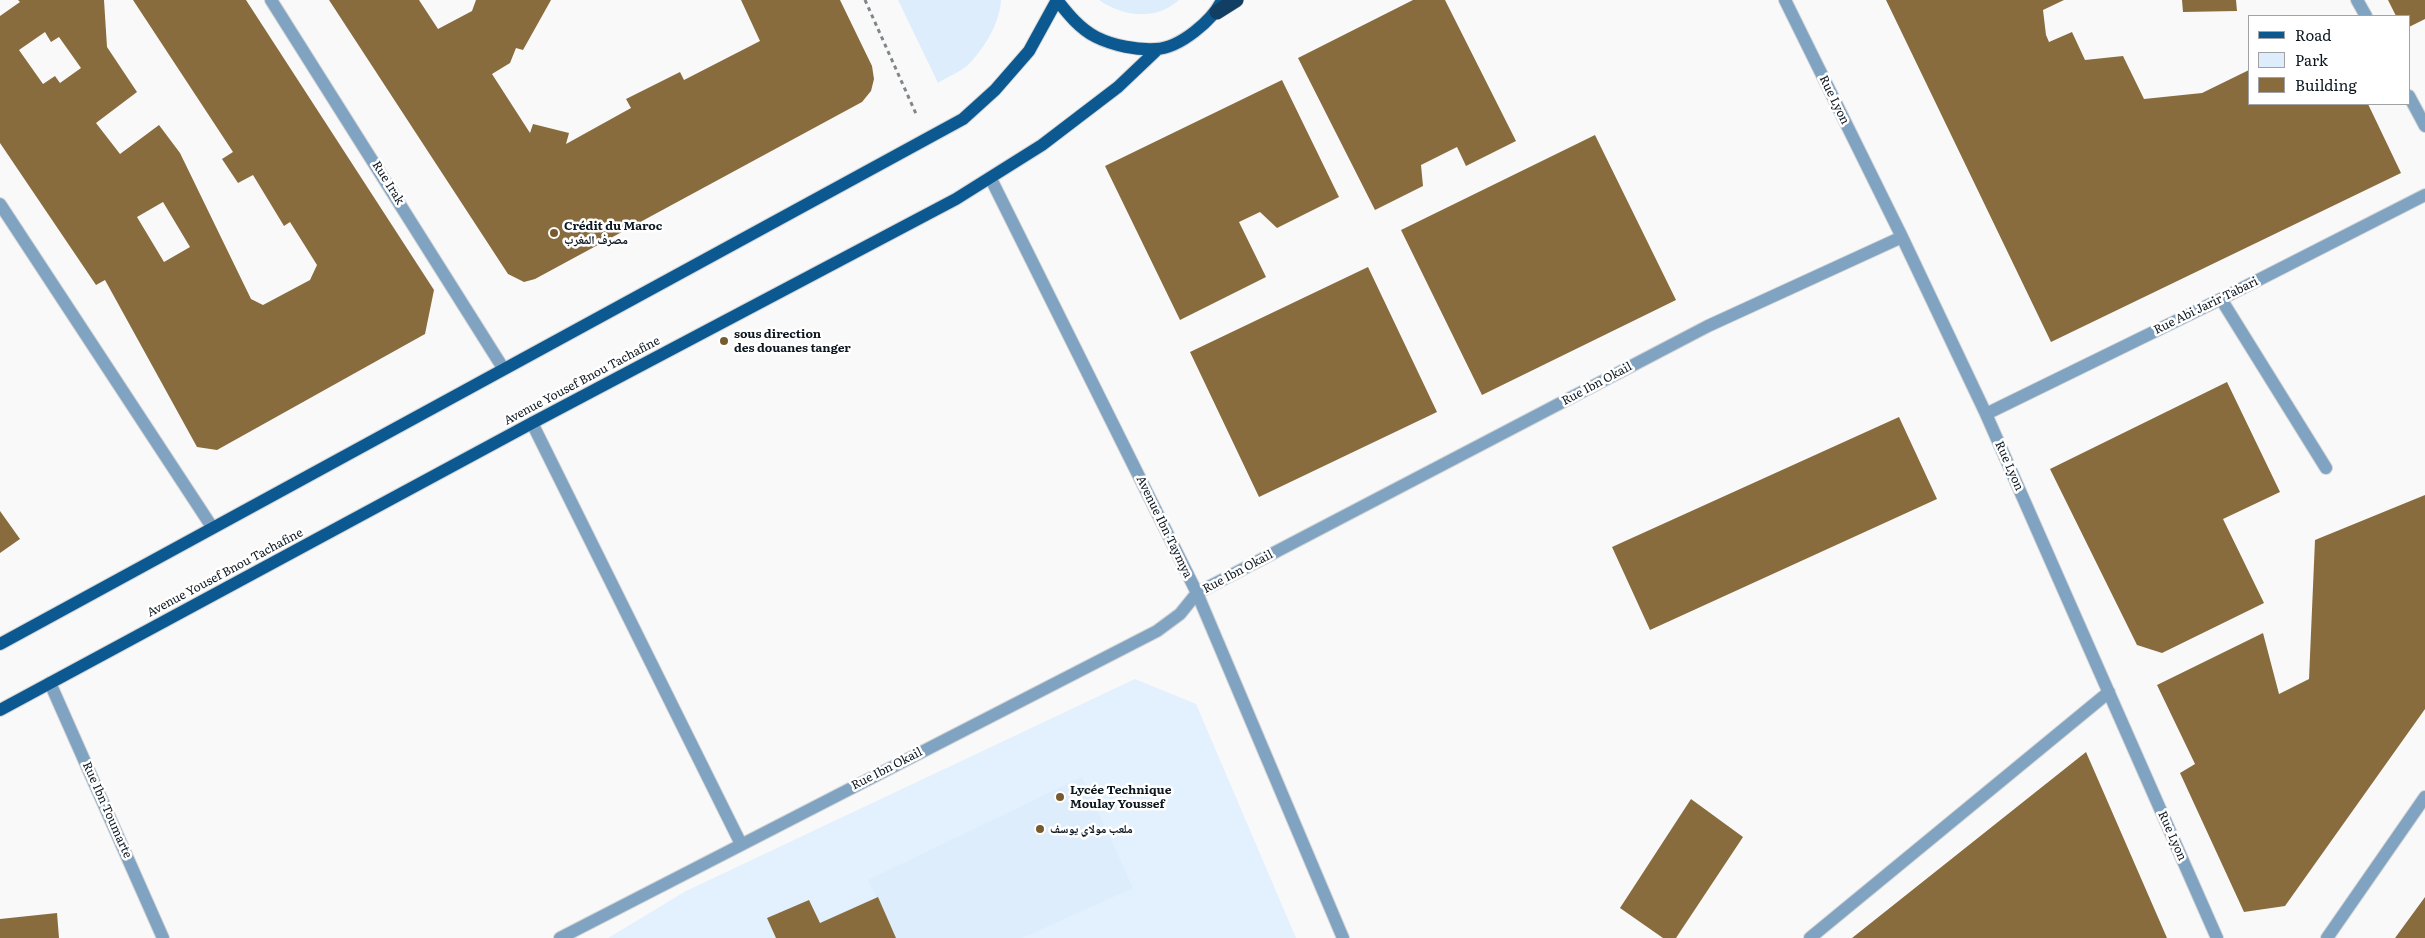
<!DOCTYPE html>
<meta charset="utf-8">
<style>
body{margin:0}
#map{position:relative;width:2425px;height:938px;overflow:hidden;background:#f9f9f9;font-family:Literata,serif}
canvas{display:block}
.legend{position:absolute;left:2248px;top:15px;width:162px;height:90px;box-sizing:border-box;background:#fff;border:1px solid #9fa3a6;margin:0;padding:6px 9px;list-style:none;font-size:15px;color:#0e1821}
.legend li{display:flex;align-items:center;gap:10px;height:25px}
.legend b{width:25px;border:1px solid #9fa3a6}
</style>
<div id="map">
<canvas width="2425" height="938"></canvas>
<ul class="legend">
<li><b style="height:6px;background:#0b5990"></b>Road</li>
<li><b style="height:14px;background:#deedfc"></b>Park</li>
<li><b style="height:14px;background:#896c3e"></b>Building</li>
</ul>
</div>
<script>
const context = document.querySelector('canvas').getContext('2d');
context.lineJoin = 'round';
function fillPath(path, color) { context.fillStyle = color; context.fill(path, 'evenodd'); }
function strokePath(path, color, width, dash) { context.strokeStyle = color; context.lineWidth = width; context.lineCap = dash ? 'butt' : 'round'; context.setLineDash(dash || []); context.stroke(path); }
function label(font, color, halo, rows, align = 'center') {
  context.font = font + ' Literata,"Noto Naskh Arabic",serif'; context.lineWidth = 5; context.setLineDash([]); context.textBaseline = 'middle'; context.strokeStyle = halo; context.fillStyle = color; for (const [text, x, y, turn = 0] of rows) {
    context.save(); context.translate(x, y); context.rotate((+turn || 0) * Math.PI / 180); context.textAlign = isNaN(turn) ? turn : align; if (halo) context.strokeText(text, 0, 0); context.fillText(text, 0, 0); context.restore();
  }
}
fillPath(new Path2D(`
 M 1135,679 L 1196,704 L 1296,938 L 608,938 L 686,891 Z`), '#e3f0fd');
fillPath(new Path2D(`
 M 898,0 L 1001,0 C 1000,23 984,49 968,65 C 960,72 947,77 938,83 Z
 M 1099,0 L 1179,0 C 1155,21 1124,17 1099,0 Z
 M 1082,777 L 1133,888 L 1022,938 L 895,938 L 868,880 Z`), '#deedfc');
fillPath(new Path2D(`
 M 18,0 L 104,0 L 107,47 L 137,92 L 96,123 L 120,154 L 159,125 L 180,153 L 251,299 L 263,305 L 310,280 L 317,265 L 290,222 L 284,226 L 253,175 L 238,183 L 222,159 L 233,152 L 133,0 L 246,0 L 434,290 L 425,334 L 217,450 L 197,447 L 105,280 L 96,285 L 0,143 L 0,16 L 20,2 ZM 45,32 L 51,42 L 59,37 L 81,68 L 60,83 L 55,76 L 43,84 L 19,50 ZM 163,202 L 190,247 L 164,262 L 137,217 Z
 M 329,0 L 419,0 L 438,29 L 472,11 L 476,0 L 551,0 L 523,50 L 516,48 L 510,63 L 492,74 L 530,133 L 533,124 L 569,133 L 566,144 L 631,108 L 626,99 L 680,72 L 684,80 L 760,41 L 741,0 L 840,0 L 872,66 L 874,79 L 871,91 L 862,102 L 535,279 L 524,282 L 508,274 Z
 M 1413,0 L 1445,0 L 1516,141 L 1466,166 L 1457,147 L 1421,165 L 1423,186 L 1375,210 L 1298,58 Z
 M 1886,0 L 2064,0 L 2043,10 L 2046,35 L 2049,42 L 2072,32 L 2085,60 L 2123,56 L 2144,99 L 2202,93 L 2249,70 L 2249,104 L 2368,104 L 2401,173 L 2051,342 Z
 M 2182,0 L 2236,0 L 2237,11 L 2183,12 Z
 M 2388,0 L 2425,0 L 2425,19 L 2409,27 L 2409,16 L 2396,16 Z
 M 1282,80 L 1339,197 L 1277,228 L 1260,212 L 1239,222 L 1266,277 L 1180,320 L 1105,166 Z
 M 1595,135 L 1676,300 L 1482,395 L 1401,230 Z
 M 1368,267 L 1437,412 L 1259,497 L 1190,352 Z
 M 2227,382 L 2280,492 L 2223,519 L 2264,603 L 2162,653 L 2137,645 L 2050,469 Z
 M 1899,417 L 1937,499 L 1650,630 L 1612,547 Z
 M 2425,495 L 2425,709 L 2285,906 L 2244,912 L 2180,773 L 2195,764 L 2157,685 L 2263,633 L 2279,694 L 2309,679 L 2315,540 Z
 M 0,511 L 20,539 L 0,553 Z
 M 2086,752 L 2167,938 L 1852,938 Z
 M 1691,799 L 1743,837 L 1676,938 L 1663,938 L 1620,908 Z
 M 878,897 L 896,938 L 776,938 L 767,918 L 809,900 L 820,923 Z
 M 2425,897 L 2425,938 L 2395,938 Z
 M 57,913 L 59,938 L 0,938 L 0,919 Z`), '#896c3e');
const minor = new Path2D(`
 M 271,0 L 503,368
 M 1785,0 L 1902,237 L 1986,414 L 2217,938
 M 2357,0 L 2366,16
 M 2409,96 L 2425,126
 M 991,179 L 1197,593 L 1343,938
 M 0,204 L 212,527
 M 2221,299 L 2326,468
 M 1986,414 L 2221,299 L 2425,195
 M 532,423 L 741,844
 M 50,683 L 163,938
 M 560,938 L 1157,631 L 1180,614 L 1197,593 L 1708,326 L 1902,237
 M 1810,938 L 2109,692
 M 2327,938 L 2425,797`);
const major = new Path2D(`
 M 1057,0 C 1068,14 1080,29 1096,37 C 1114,46 1137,50 1156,49 C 1180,48 1213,20 1222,0
 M 0,644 L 963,119 L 995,90 L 1029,51 L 1057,0
 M 0,710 L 532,423 L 956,199 L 1042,145 L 1118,87 L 1158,49`);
const highway = new Path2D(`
 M 1217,12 L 1236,0`);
strokePath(minor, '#d3d5d6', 14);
strokePath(major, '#d3d5d6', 14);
strokePath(highway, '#d3d5d6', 16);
strokePath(new Path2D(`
 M 865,0 L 917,116`), '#7f8589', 3, [4, 4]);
strokePath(minor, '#81a3c2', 12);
strokePath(major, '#0b5990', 12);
strokePath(highway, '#113f63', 15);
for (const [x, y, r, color] of [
 [554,233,5,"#775b2e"],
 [724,341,5,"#775b2e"],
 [1060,797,5,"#775b2e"],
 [1040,829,5,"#775b2e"]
]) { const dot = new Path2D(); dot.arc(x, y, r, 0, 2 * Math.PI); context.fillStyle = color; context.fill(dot); strokePath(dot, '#fff', 2); }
label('12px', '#0e1821', '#fff', [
 ["Rue Lyon",1834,100,64],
 ["Rue Irak",388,183,58],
 ["Rue Abi Jarir Tabari",2206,306,-26],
 ["Avenue Yousef Bnou Tachafine",582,381,-28],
 ["Rue Ibn Okail",1597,384,-28],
 ["Rue Lyon",2009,466,66],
 ["Avenue Ibn Taymya",1164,527,64],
 ["Rue Ibn Okail",1238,572,-28],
 ["Avenue Yousef Bnou Tachafine",225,573,-28],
 ["Rue Ibn Okail",887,769,-27],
 ["Rue Ibn Toumarte",107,810,66],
 ["Rue Lyon",2172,836,66]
]);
label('bold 12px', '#0e1821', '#fff', [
 ["Crédit du Maroc",564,226],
 ["مصرف المغرب",564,240],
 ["sous direction",734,334],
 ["des douanes tanger",734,348],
 ["Lycée Technique",1070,790],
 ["Moulay Youssef",1070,804],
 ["ملعب مولاي يوسف",1050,829]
], 'left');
</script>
